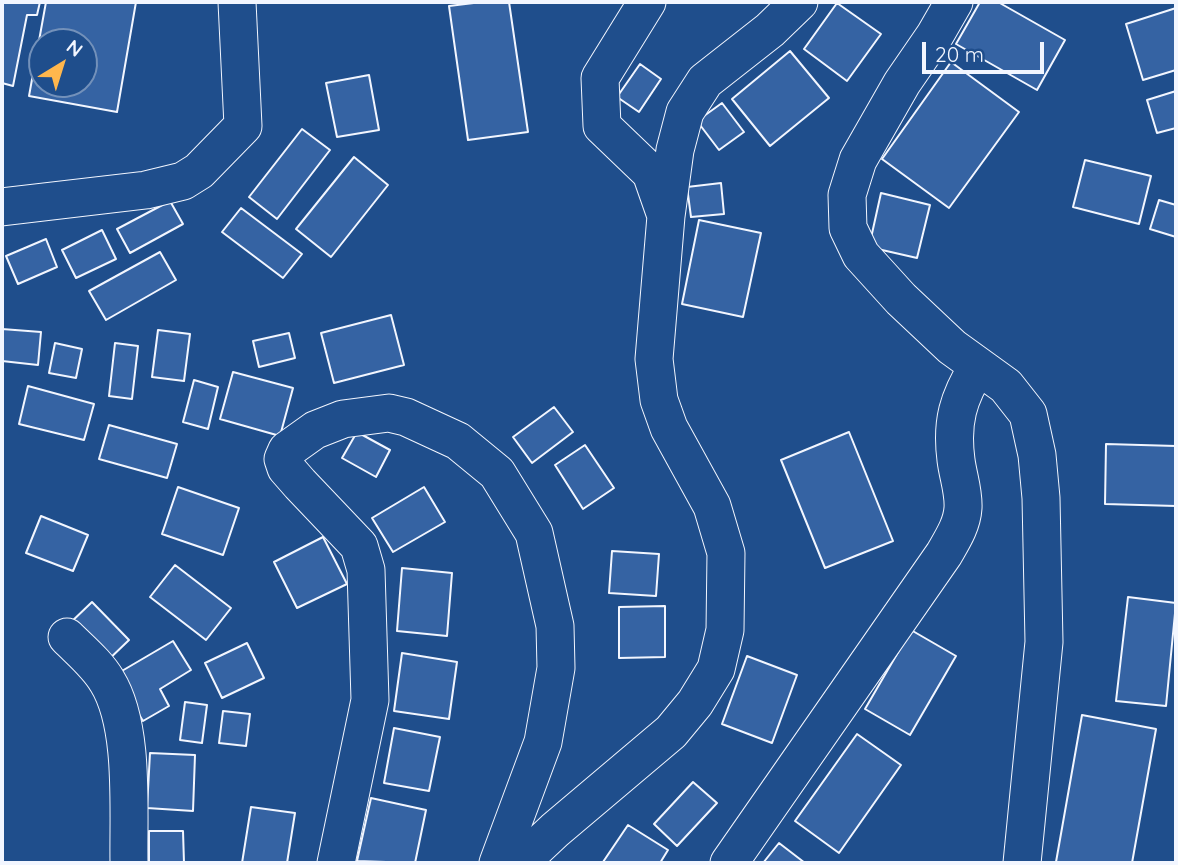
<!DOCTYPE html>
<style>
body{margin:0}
#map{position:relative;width:1178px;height:865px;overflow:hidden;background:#1f4e8c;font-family:Quicksand,sans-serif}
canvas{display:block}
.frame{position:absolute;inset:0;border:4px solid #f2f6ff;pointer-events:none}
.north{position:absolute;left:28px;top:28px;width:70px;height:70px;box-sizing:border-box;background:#1f4e8c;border:2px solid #7391ba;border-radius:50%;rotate:38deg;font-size:19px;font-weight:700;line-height:28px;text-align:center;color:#f2f6ff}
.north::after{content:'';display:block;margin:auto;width:24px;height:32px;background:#ffb74d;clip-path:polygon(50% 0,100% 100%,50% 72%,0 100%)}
.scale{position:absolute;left:922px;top:42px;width:122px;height:32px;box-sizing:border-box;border:4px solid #f2f6ff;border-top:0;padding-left:9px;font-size:21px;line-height:24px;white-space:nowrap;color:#f2f6ff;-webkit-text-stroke:5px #1f4e8c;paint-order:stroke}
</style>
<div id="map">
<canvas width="1178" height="865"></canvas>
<div class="frame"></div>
<div class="north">N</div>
<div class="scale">20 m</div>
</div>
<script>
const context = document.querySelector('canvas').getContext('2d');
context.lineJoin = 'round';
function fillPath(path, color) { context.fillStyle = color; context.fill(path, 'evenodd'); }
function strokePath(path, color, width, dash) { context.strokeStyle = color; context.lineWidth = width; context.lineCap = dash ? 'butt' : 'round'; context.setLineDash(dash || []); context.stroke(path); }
const building = new Path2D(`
 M 2,2 L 40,2 L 37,15 L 27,15 L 13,86 L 2,83 Z
 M 46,2 L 136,2 L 117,112 L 29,96 ZM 42,42 L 84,42 L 84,84 L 42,84 Z
 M 482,2 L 509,2 L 528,132 L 468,140 L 449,6 Z
 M 980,2 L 998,2 L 1065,40 L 1037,90 L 956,44 Z
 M 837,3 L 881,34 L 847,81 L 804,49 Z
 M 1176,8 L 1176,70 L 1143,80 L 1126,24 Z
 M 790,51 L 829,98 L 770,146 L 732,99 Z
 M 951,62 L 1019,112 L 949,208 L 882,159 Z
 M 640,64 L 661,79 L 639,112 L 617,97 Z
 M 369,75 L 379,130 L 337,137 L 326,83 Z
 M 1176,91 L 1176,128 L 1157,133 L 1147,100 Z
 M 722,103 L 744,132 L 719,150 L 697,121 Z
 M 302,129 L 330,150 L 277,219 L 249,197 Z
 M 354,157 L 388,185 L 331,257 L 296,229 Z
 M 1085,160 L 1151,176 L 1139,224 L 1073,207 Z
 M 721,183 L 724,214 L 691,217 L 687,187 Z
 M 881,193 L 930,205 L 917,258 L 869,247 Z
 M 1159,200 L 1176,205 L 1176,237 L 1150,229 Z
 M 170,201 L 183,224 L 130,253 L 117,229 Z
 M 241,208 L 302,254 L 283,278 L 222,232 Z
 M 699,220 L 761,233 L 743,317 L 682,304 Z
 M 102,230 L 116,259 L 76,278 L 62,250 Z
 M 46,239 L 57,267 L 18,284 L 6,256 Z
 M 160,252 L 176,280 L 106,320 L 89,291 Z
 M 391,315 L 404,365 L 334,383 L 321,333 Z
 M 2,329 L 41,332 L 38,365 L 2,361 Z
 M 158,330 L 190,334 L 184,381 L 152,377 Z
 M 289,333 L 295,358 L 259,367 L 253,341 Z
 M 55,343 L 82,349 L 76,378 L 49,373 Z
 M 115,343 L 138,346 L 132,399 L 109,396 Z
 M 233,372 L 293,388 L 280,436 L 220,419 Z
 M 194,380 L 218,387 L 208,429 L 183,422 Z
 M 28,386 L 94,404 L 84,440 L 19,424 Z
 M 554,407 L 573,432 L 532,463 L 513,437 Z
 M 109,425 L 177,444 L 167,478 L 99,459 Z
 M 357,432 L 390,450 L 376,477 L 342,458 Z
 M 849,432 L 893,541 L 825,568 L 781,460 Z
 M 1106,444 L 1176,446 L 1176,506 L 1105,504 Z
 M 585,445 L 614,488 L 583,509 L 555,465 Z
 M 178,487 L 239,508 L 223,555 L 162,534 Z
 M 424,487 L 445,522 L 393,552 L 372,518 Z
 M 41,516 L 88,535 L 73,571 L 26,553 Z
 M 323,537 L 347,584 L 297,608 L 274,562 Z
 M 612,551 L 659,554 L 656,596 L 609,593 Z
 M 175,565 L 231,608 L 206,640 L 150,597 Z
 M 402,568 L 452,573 L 447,636 L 397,631 Z
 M 1128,597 L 1176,603 L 1166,706 L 1116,701 Z
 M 92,602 L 129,640 L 104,664 L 67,626 Z
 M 665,606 L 665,657 L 619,658 L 619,607 Z
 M 911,630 L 956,656 L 910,735 L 865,709 Z
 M 173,641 L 191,670 L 160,689 L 169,706 L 143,721 L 115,675 Z
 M 247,643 L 264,678 L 222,698 L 205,663 Z
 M 402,653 L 457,662 L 449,719 L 394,711 Z
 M 747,656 L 797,675 L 772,743 L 722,724 Z
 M 185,702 L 207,705 L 202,743 L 180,740 Z
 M 223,711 L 250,714 L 246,746 L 219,743 Z
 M 1082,715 L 1156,729 L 1132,863 L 1056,862 Z
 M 394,728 L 440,737 L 429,791 L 384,783 Z
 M 857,734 L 901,765 L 839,853 L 795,821 Z
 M 150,753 L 195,755 L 193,811 L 147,808 Z
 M 693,782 L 717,803 L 677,846 L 654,824 Z
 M 371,798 L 426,810 L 415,863 L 357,861 Z
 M 251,807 L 295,813 L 287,863 L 242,863 Z
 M 628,825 L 668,850 L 660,863 L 603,862 Z
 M 149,831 L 183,831 L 184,863 L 149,863 Z
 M 779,843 L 805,863 L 763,863 Z`);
fillPath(building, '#3563a3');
strokePath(building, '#f2f6ff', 2);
const street = new Path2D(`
 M 647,2 L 600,78 L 602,126 L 651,173 L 665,213
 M 954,2 L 935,35 L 902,83 L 858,160 L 847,195 L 848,228 L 861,255 L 901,299 L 952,347 L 1006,386 L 1028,414 L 1037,455 L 1041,498 L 1044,642 L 1022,863
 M 2,207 L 146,190 L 183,181 L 199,171 L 243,126 L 237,2
 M 67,637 C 81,651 97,664 107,681 C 135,726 128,810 129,863
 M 336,863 L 370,700 L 366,570 L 359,546 L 300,484 L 286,468 L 283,459 L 287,450 L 315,430 L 343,419 L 389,413 L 406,417 L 458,441 L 497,473 L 534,533 L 555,626 L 556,668 L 543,742 L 498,863
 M 520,863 L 555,830 L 671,732 L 695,703 L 716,669 L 725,630 L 726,553 L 712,506 L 669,428 L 659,400 L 654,359 L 666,216 L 675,150 L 685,112 L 705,81 L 770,30 L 799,2
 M 729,863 L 944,554 C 952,540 962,525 963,508 C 964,492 958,476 956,460 C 951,422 958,398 978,366`);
strokePath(street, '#f2f6ff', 39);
strokePath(street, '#1f4e8c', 37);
</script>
